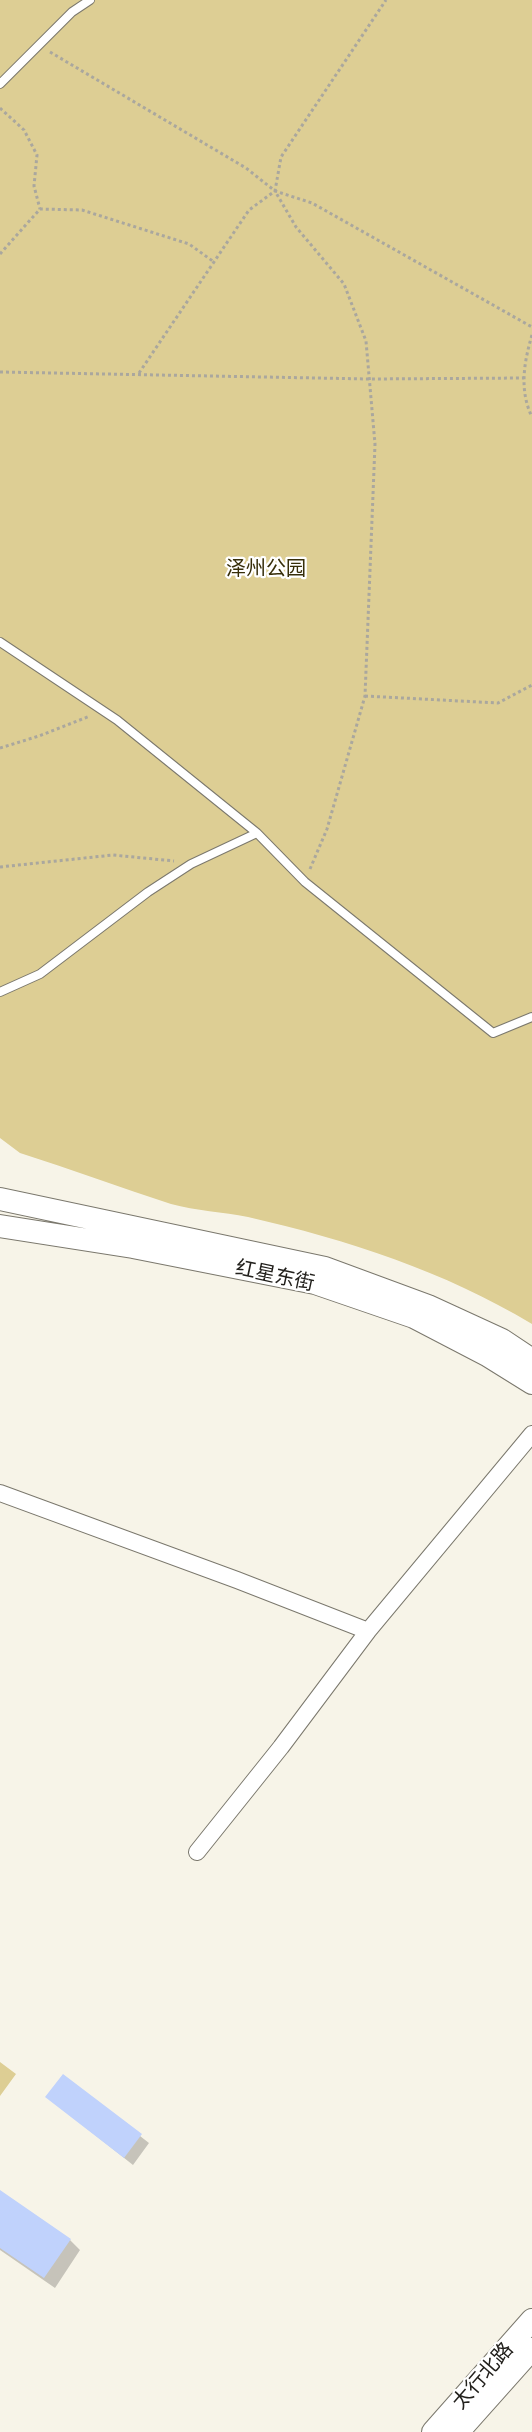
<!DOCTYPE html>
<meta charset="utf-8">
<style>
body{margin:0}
canvas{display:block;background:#f7f4e8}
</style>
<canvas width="532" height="2432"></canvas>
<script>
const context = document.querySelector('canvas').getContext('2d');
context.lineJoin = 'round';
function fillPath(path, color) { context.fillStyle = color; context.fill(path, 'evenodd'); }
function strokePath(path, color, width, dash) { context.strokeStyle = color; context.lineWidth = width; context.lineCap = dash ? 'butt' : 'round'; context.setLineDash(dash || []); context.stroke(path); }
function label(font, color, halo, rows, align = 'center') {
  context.font = font + ' Inter,"Noto Sans SC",sans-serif'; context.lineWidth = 4.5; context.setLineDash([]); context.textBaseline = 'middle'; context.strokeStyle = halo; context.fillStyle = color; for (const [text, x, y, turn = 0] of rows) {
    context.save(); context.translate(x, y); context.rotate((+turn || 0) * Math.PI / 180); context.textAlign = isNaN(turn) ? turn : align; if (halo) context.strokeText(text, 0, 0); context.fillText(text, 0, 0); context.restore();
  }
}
fillPath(new Path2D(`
 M 0,0 L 532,0 L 532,1324 C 444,1271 348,1240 248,1217 C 223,1212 196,1211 171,1204 C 121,1188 71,1169 20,1153 L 0,1138 Z
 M 0,2062 L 16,2074 L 0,2096 Z`), '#ddce94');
fillPath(new Path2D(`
 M 63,2076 L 149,2143 L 133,2165 L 47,2097 Z
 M 0,2192 L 70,2240 L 80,2250 L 55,2288 L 0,2250 Z`), '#0003');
fillPath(new Path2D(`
 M 63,2074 L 142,2134 L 124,2158 L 45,2097 Z
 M 0,2190 L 71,2239 L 44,2278 L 0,2248 Z`), '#c0d2fc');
const service = new Path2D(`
 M 0,84 L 72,12 L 90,0
 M 0,642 L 117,720 L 257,833
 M 0,992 L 40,974 L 148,892 L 191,864 L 257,833 L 305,882 L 493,1033 L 532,1017`);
const minor = new Path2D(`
 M 0,1493 L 237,1580 L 368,1631
 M 197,1852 L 281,1747 L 368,1631 L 532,1434`);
const secondary = new Path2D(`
 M 0,1199 L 325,1268 L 428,1306 L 502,1340 L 532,1360
 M 0,1226 L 133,1247 L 315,1283 L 414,1317 L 487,1355 L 532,1383
 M 433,2432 L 532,2320
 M 458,2432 L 532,2349`);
strokePath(service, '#7b786d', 10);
strokePath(minor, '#7b786d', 18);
strokePath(secondary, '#7b786d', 24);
strokePath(new Path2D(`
 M 50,52 L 246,168 L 275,191 L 312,203 L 532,327
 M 0,108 L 24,130 L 37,155 L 34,186 L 40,209
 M 0,254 L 40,209 L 82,210 L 189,244 L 214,262
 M 532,335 C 524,362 519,390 532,417
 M 0,372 L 369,379 L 524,378
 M 139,373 L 249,210 L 275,191
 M 365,696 L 498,703 L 532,685
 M 0,748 L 39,736 L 90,716
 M 0,867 L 113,855 L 174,861
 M 310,869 L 327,829 L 365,696 L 375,444 L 366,341 L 344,284 L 296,227 L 275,191 L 281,157 L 386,0`), '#aaa79e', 3, [3, 3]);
strokePath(service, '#fff', 8);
strokePath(minor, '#fff', 16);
strokePath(secondary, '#fff', 22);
label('20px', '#372e09', '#fff', [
 ["泽州公园",266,569]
]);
label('20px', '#22201c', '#fff', [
 ["红星东街",275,1276,12],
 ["太行北路",483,2376,-49]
]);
</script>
